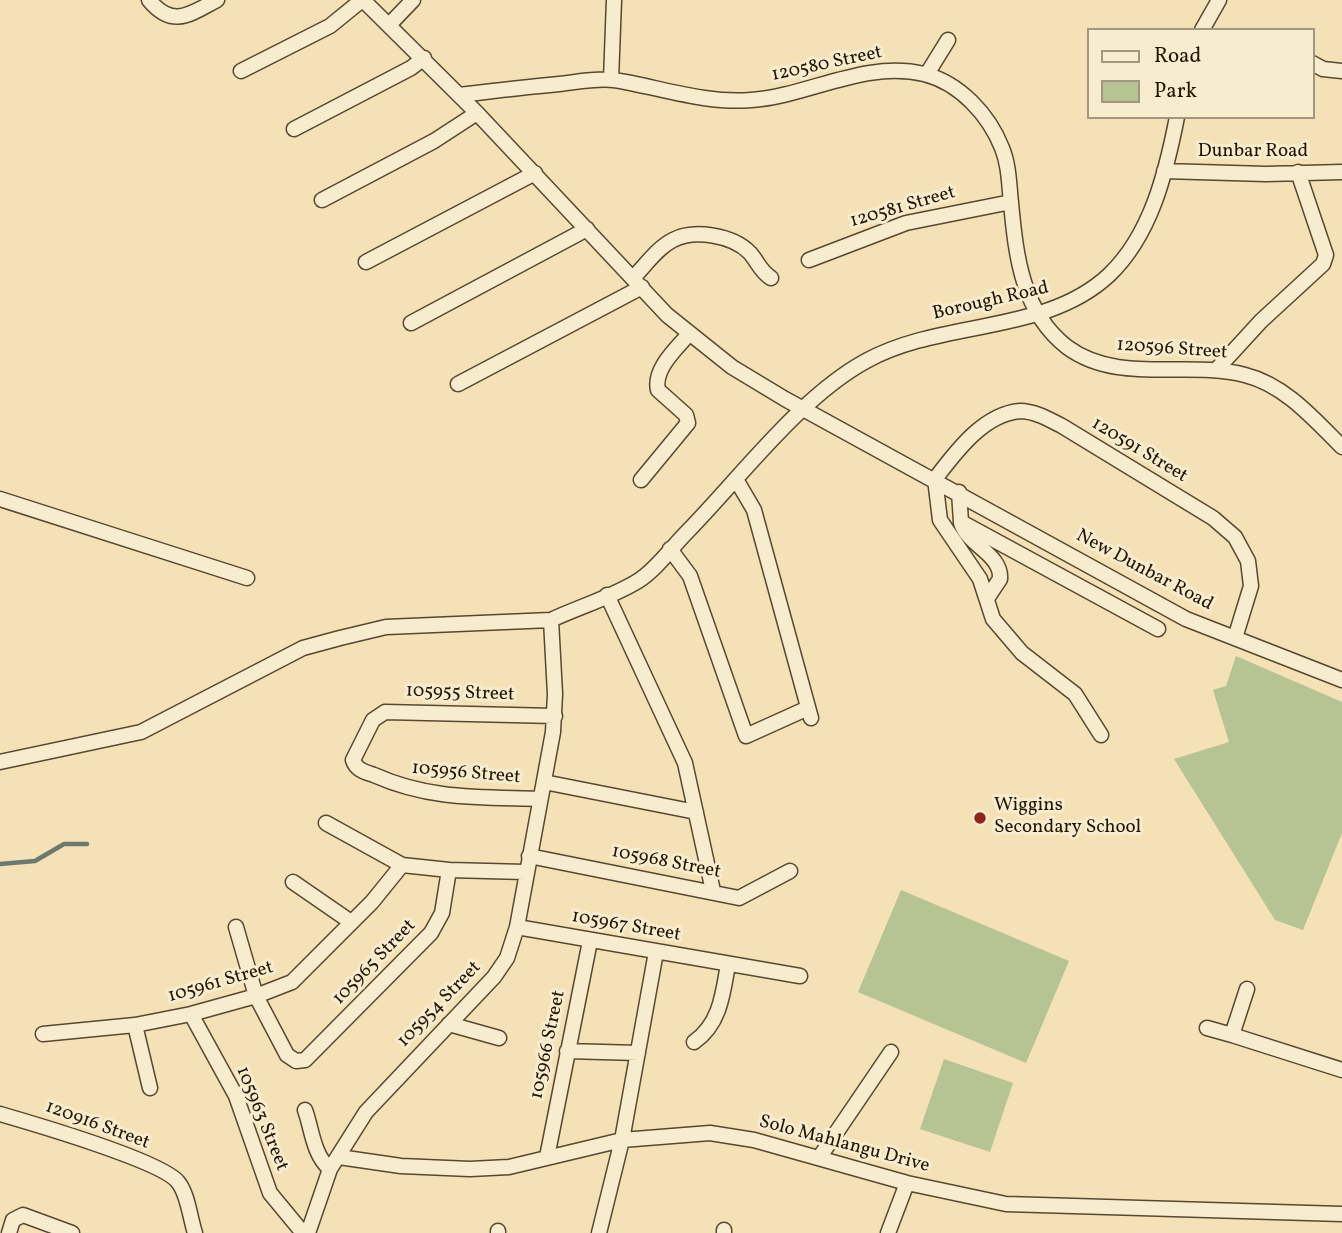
<!DOCTYPE html>
<style>
body{margin:0}
#map{position:relative;width:1342px;height:1233px;overflow:hidden;background:#f4e1b5;font-family:Vollkorn,serif}
canvas{display:block}
.legend{position:absolute;left:1087px;top:28px;width:228px;height:91px;box-sizing:border-box;background:#f8eccf;border:2px solid #a3967e;margin:0;padding:9px 12px;list-style:none;font-size:21px;color:#231504}
.legend li{display:flex;align-items:center;gap:14px;height:35px}
.legend b{width:35px;border:2px solid #a3967e}
</style>
<div id="map">
<canvas width="1342" height="1233"></canvas>
<ul class="legend">
<li><b style="height:9px;background:#f8eccf"></b>Road</li>
<li><b style="height:19px;background:#b5c492"></b>Park</li>
</ul>
</div>
<script>
const context = document.querySelector('canvas').getContext('2d');
context.lineJoin = 'round';
function fillPath(path, color) { context.fillStyle = color; context.fill(path, 'evenodd'); }
function strokePath(path, color, width, dash) { context.strokeStyle = color; context.lineWidth = width; context.lineCap = dash ? 'butt' : 'round'; context.setLineDash(dash || []); context.stroke(path); }
function label(font, color, halo, rows, align = 'center') {
  context.font = font + ' Vollkorn,serif'; context.lineWidth = 6; context.setLineDash([]); context.textBaseline = 'middle'; context.strokeStyle = halo; context.fillStyle = color; for (const [text, x, y, turn = 0] of rows) {
    context.save(); context.translate(x, y); context.rotate((+turn || 0) * Math.PI / 180); context.textAlign = isNaN(turn) ? turn : align; if (halo) context.strokeText(text, 0, 0); context.fillText(text, 0, 0); context.restore();
  }
}
fillPath(new Path2D(`
 M 1236,656 L 1342,702 L 1342,833 L 1303,930 L 1275,920 L 1174,759 L 1229,742 L 1213,690 L 1226,686 Z
 M 901,890 L 1069,961 L 1026,1063 L 858,992 Z
 M 944,1059 L 1013,1083 L 990,1152 L 920,1129 Z`), '#b5c492');
strokePath(new Path2D(`
 M 0,864 L 35,861 L 64,844 L 87,844`), '#6c796e', 4.5);
const minor = new Path2D(`
 M 149,0 C 173,29 190,14 217,0
 M 363,0 L 477,113 L 667,315 L 732,367 L 785,399 L 1186,619 L 1342,680
 M 390,24 L 413,0
 M 1202,30 L 1219,0
 M 1312,63 L 1323,69 L 1342,71
 M 241,71 L 330,26 L 362,0
 M 927,74 L 948,40
 M 611,80 L 614,0
 M 459,95 C 492,91 526,87 559,84 C 577,82 596,78 614,80 C 659,87 705,104 751,100 C 809,96 864,60 924,74 C 960,83 989,115 1002,148 C 1009,165 1009,184 1011,203 C 1016,256 1022,312 1067,347 C 1118,385 1188,360 1245,375 C 1285,385 1314,419 1342,447
 M 294,129 L 411,68 L 424,58
 M 1164,171 L 1266,174 L 1342,172
 M 322,200 L 434,141 L 477,113
 M 809,260 L 906,223 L 1011,202
 M 366,262 L 535,173
 M 633,278 C 645,266 657,248 673,240 C 694,229 733,235 750,253 C 758,262 760,271 771,278
 M 411,323 L 587,229
 M 1217,369 L 1261,321 L 1323,264 L 1326,255 L 1298,172
 M 458,384 L 642,287
 M 935,479 C 955,453 983,414 1020,411 C 1035,411 1050,420 1062,426 L 1213,518 L 1235,537 L 1248,561 L 1251,586 L 1235,638
 M 935,479 L 940,520 L 980,579 L 993,619 L 1022,653 L 1075,694 L 1101,735
 M 641,480 L 688,423 L 686,415 L 658,390 C 653,369 677,348 689,334
 M 737,481 L 754,510 L 811,718
 M 959,492 L 961,522 L 1158,629
 M 0,499 L 247,578
 M 961,523 C 968,546 1002,554 1000,579 L 988,597
 M 670,549 L 690,576 L 746,736 L 808,708
 M 607,595 L 685,763 L 713,891
 M 551,620 C 579,607 612,597 638,581 C 656,570 672,547 687,532 C 740,478 800,397 866,361 C 942,319 1045,335 1109,275 C 1151,235 1166,173 1177,117
 M 0,762 L 141,732 L 303,648 L 340,638 L 386,627 L 551,620 L 555,694 L 553,732 L 517,927 L 507,958 L 494,977 L 366,1112 L 330,1169 L 308,1233
 M 544,782 L 696,812
 M 540,799 C 480,797 430,800 374,775 C 365,772 356,770 353,760 L 373,720 L 385,712 L 555,716
 M 326,823 L 402,865 L 449,870 L 525,872
 M 529,856 L 739,898 L 790,871
 M 293,882 L 351,922
 M 236,927 L 256,996 L 287,1055 L 296,1061 L 305,1060 L 431,933 L 442,913 L 449,870
 M 517,927 L 800,976
 M 1247,989 L 1232,1035 L 1342,1070
 M 191,1014 L 236,1096 L 270,1193 L 303,1233
 M 449,1024 L 499,1038
 M 135,1025 L 150,1088
 M 1207,1028 L 1232,1035
 M 43,1034 L 135,1025 L 191,1014 L 256,996 L 292,982 L 372,902 L 402,865
 M 694,1042 C 720,1024 723,994 728,964
 M 567,1051 L 638,1053
 M 305,1110 C 312,1129 313,1155 330,1169
 M 0,1114 C 31,1123 162,1161 178,1182 C 188,1194 190,1218 195,1233
 M 339,1157 L 401,1166 L 470,1169 L 509,1167 L 622,1140 L 710,1133 L 754,1140 L 907,1183 L 1006,1204 L 1342,1214
 M 547,1157 L 590,941
 M 819,1158 L 891,1052
 M 724,1230 L 724,1233
 M 9,1233 L 13,1220 L 23,1215 L 72,1233
 M 498,1233 L 498,1231
 M 599,1233 L 622,1140 L 656,952
 M 888,1233 L 907,1183`);
strokePath(minor, '#574830', 17);
strokePath(minor, '#f8eccf', 14);
for (const [x, y, r, color] of [
 [980,818,7,"#8f2418"]
]) { const dot = new Path2D(); dot.arc(x, y, r, 0, 2 * Math.PI); context.fillStyle = color; context.fill(dot); strokePath(dot, '#f8eccf', 2.5); }
label('19px', '#231504', '#f8eccf', [
 ["120580 Street",827,65,-12],
 ["Dunbar Road",1253,153],
 ["120581 Street",903,208,-16],
 ["Borough Road",991,302,-13],
 ["120596 Street",1172,350,4],
 ["120591 Street",1139,451,31],
 ["New Dunbar Road",1144,571,28],
 ["105955 Street",460,694,2],
 ["105956 Street",466,774,5],
 ["105968 Street",666,863,11],
 ["105967 Street",626,927,10],
 ["105965 Street",375,963,-46],
 ["105961 Street",221,983,-16],
 ["105954 Street",440,1005,-46],
 ["105966 Street",549,1045,-78],
 ["105963 Street",261,1119,68],
 ["120916 Street",97,1126,20],
 ["Solo Mahlangu Drive",844,1145,15]
]);
label('19px', '#231504', '#f8eccf', [
 ["Wiggins",994,807],
 ["Secondary School",994,829]
], 'left');
</script>
